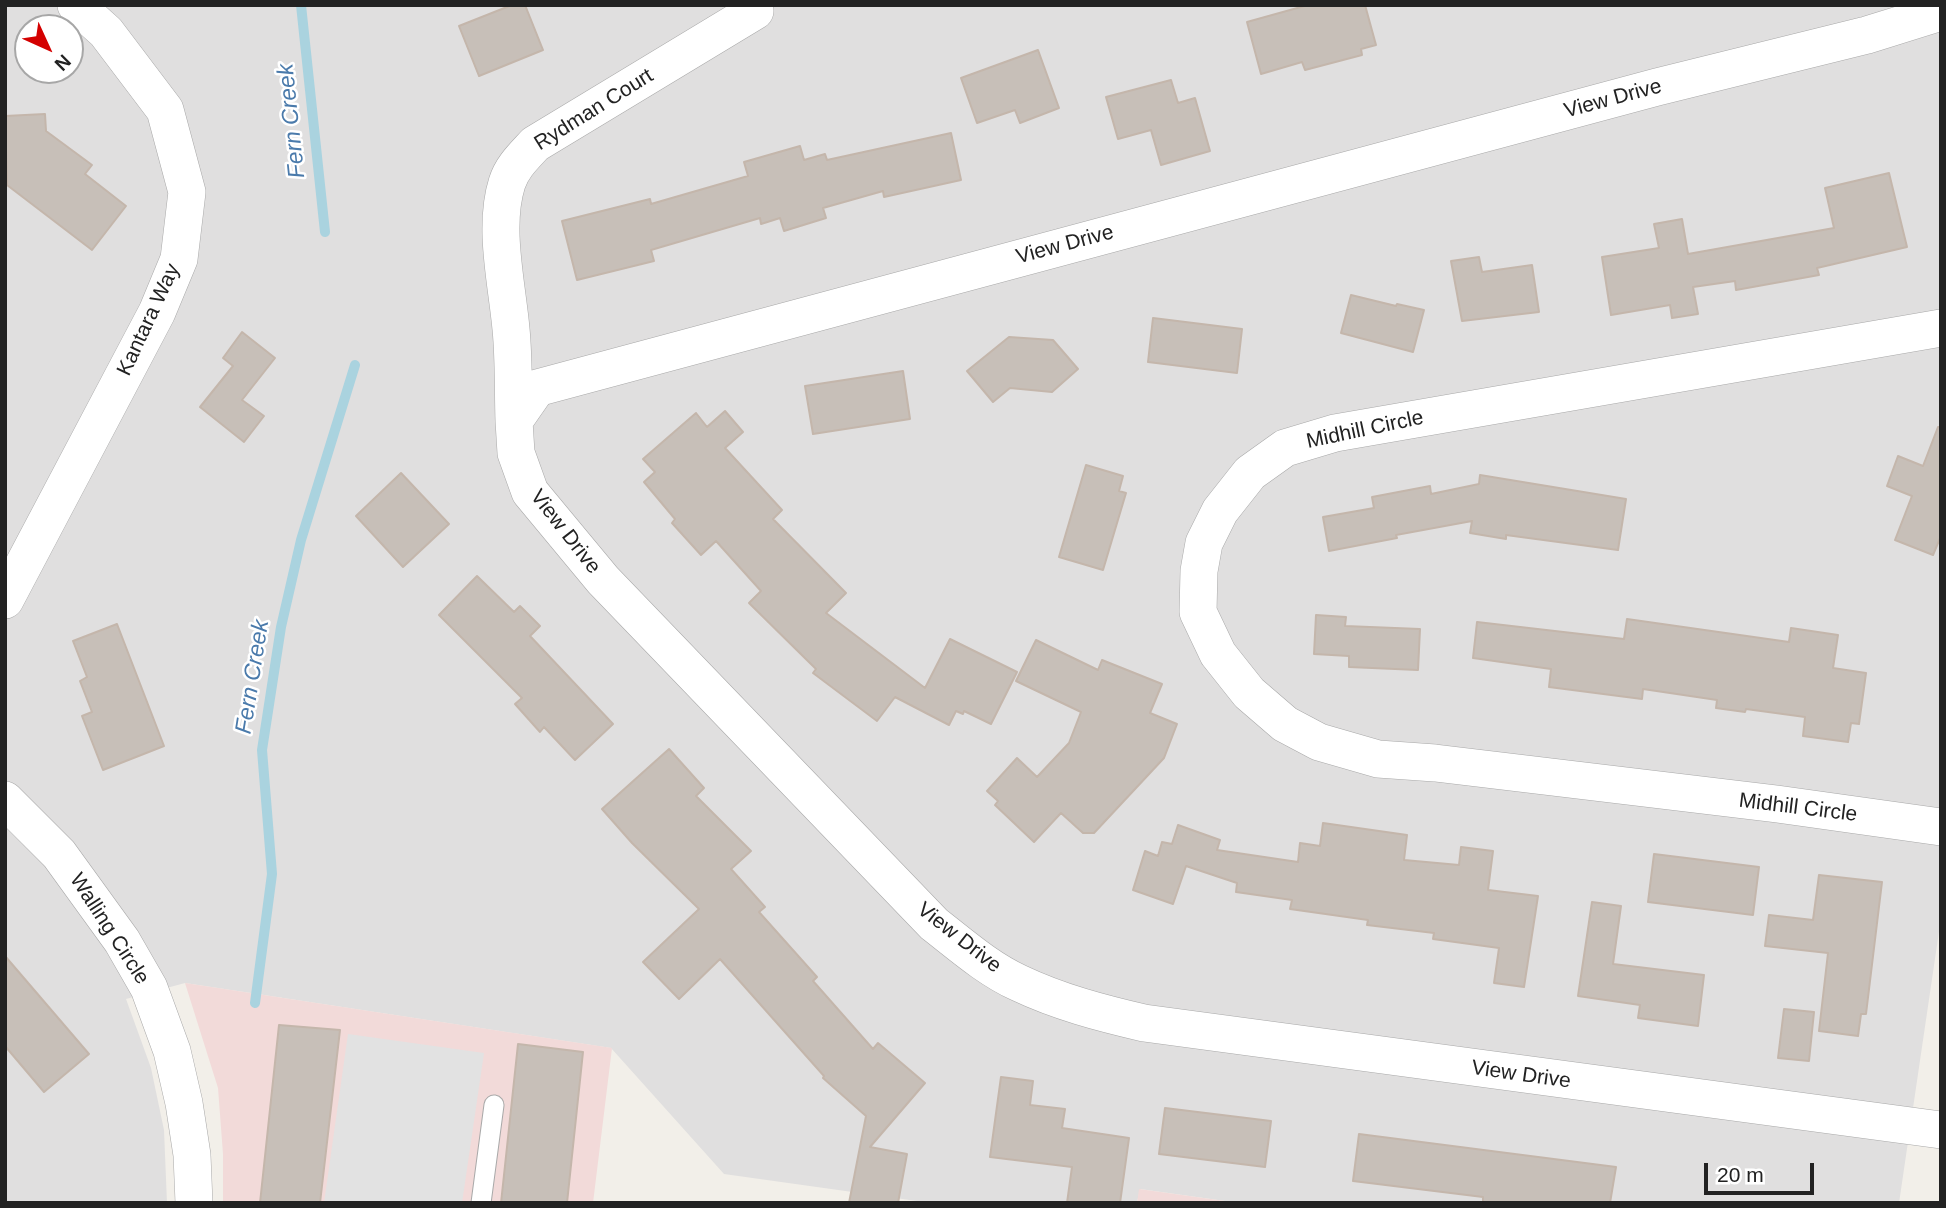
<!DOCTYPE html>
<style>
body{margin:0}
#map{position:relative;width:1946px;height:1208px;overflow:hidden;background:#f2efe9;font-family:Helvetica,sans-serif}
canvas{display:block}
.frame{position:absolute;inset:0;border:7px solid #222;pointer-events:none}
.north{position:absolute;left:14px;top:14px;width:70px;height:70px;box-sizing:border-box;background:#fff;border:2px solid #a7a7a7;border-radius:50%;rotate:135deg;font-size:19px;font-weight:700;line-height:28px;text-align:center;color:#222}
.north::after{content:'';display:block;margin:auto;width:24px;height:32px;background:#d40000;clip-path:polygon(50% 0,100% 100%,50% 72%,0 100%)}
.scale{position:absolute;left:1704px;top:1163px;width:110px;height:32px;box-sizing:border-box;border:4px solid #222;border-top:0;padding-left:9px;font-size:21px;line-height:24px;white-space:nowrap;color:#222;-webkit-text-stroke:5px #fff;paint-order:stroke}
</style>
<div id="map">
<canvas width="1946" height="1208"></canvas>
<div class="frame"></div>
<div class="north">N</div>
<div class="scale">20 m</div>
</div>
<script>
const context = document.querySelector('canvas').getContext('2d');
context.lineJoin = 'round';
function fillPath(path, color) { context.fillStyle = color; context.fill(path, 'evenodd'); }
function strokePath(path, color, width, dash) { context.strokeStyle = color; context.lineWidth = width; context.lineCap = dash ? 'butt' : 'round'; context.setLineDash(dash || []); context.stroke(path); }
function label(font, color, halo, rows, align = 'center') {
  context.font = font + ' Helvetica,sans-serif'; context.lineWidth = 5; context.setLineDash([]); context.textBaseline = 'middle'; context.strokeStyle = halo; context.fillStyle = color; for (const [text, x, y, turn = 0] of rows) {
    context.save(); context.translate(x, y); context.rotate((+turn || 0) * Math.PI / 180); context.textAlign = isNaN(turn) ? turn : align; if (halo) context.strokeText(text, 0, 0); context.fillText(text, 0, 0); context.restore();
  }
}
fillPath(new Path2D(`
 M 5,5 L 1941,5 L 1941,918 L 1899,1203 L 1239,1203 L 1140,1189 L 1137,1203 L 931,1203 L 724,1174 L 611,1048 L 185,983 L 126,999 L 151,1068 L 164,1130 L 167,1203 L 5,1203 ZM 28,28 L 70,28 L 70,70 L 28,70 Z`), '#e0dfdf');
fillPath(new Path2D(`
 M 185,983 L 612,1048 L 593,1203 L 223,1203 L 223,1154 L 218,1088 Z
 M 1139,1189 L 1239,1203 L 1137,1203 Z`), '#f2dad9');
fillPath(new Path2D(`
 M 348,1034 L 484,1053 L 462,1203 L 324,1203 Z`), '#e2e2e2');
strokePath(new Path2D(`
 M 301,5 L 325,232
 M 255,1003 L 272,874 L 262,750 L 281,627 L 301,540 L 355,365`), '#aad3df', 10);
const building = new Path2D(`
 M 512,5 L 525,5 L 543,50 L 479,76 L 459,26 Z
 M 1308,5 L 1365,5 L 1376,45 L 1361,49 L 1362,55 L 1305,70 L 1302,62 L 1261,74 L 1247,22 Z
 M 1038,50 L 1059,108 L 1020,123 L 1015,110 L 977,123 L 961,78 Z
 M 1171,80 L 1178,103 L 1195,98 L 1210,151 L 1161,165 L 1151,130 L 1118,139 L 1106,97 Z
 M 45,114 L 46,131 L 92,165 L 85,174 L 126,206 L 92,250 L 7,185 L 5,116 Z
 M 951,133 L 961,180 L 884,197 L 883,191 L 823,208 L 826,218 L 784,231 L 780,218 L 761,224 L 760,218 L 651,250 L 654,261 L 577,280 L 562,221 L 650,199 L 651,204 L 748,176 L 744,162 L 800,146 L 804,160 L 825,154 L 827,160 Z
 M 1889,173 L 1907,247 L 1817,268 L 1819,275 L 1736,290 L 1735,281 L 1693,287 L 1698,314 L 1672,318 L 1670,305 L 1611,315 L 1602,257 L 1659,248 L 1654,224 L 1682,219 L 1688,254 L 1834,228 L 1825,188 Z
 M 1479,257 L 1482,272 L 1532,265 L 1539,312 L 1462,321 L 1451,261 Z
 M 1351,295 L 1396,306 L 1397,304 L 1424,310 L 1413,352 L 1341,333 Z
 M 1153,318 L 1242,329 L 1237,373 L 1148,362 Z
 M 242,332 L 275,358 L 242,400 L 264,416 L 244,442 L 200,407 L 233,366 L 223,358 Z
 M 1009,337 L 1053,340 L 1078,369 L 1052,392 L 1010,388 L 993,402 L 967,371 Z
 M 903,371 L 910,419 L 813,434 L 805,386 Z
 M 725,411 L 743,432 L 725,448 L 782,510 L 773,519 L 846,593 L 826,613 L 925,688 L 950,639 L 1017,672 L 991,724 L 964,711 L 963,714 L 956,711 L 949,725 L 895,697 L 877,721 L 813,673 L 816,669 L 749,603 L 761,591 L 716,541 L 701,555 L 672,523 L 675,519 L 644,482 L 655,472 L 643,459 L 696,413 L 707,427 Z
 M 1938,427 L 1941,427 L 1941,536 L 1933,555 L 1895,540 L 1912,496 L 1887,486 L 1898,456 L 1923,466 Z
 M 1086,465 L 1123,476 L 1119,491 L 1126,493 L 1103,570 L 1059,557 Z
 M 401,473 L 449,524 L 403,567 L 356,516 Z
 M 1480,475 L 1626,499 L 1618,550 L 1506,535 L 1506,539 L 1470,533 L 1472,521 L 1396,535 L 1397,538 L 1329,551 L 1323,517 L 1374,508 L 1372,497 L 1430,486 L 1431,494 L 1479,484 Z
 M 477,576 L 514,612 L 520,606 L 540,626 L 530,636 L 613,724 L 575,760 L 544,727 L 540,732 L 515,704 L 522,698 L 439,615 Z
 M 1316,615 L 1346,617 L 1345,626 L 1420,629 L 1418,670 L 1349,667 L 1349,656 L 1314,654 Z
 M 1627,619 L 1789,642 L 1791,628 L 1838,635 L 1833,668 L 1866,673 L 1859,724 L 1851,723 L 1848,742 L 1803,736 L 1805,717 L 1746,709 L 1745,712 L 1716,708 L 1717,700 L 1643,689 L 1642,699 L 1549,687 L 1551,669 L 1473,658 L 1477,622 L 1624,639 Z
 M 117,624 L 164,746 L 103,770 L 82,716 L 92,712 L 80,681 L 87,677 L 73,641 Z
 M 1036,640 L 1098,670 L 1102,660 L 1162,684 L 1150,713 L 1177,724 L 1164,758 L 1094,833 L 1083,833 L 1061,813 L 1034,842 L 995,805 L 998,801 L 987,791 L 1017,758 L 1037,777 L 1069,743 L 1081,712 L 1016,681 Z
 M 669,749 L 704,788 L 696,796 L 751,851 L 731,869 L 765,907 L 759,912 L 817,977 L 813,981 L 873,1049 L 878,1043 L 925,1083 L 870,1147 L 907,1154 L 898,1203 L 849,1203 L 866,1116 L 823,1078 L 824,1076 L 720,959 L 679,999 L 643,962 L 699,909 L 632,843 L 602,809 Z
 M 1323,823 L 1407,835 L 1404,860 L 1459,865 L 1461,847 L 1493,851 L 1488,890 L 1538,896 L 1524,987 L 1494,983 L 1499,948 L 1433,939 L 1434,933 L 1367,925 L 1368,920 L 1290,909 L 1292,900 L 1236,892 L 1237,883 L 1186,866 L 1173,904 L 1133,890 L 1145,851 L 1158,856 L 1162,842 L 1172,844 L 1178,825 L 1220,840 L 1217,850 L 1298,862 L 1300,843 L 1320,846 Z
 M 1654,854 L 1759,867 L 1753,915 L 1648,902 Z
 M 1819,875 L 1882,882 L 1866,1014 L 1861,1014 L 1858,1036 L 1819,1031 L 1828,953 L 1765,946 L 1769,915 L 1813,920 Z
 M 1592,902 L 1621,906 L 1613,964 L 1704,975 L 1698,1026 L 1638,1018 L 1640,1005 L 1578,996 Z
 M 5,956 L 89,1054 L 44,1092 L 5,1046 Z
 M 1784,1009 L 1814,1012 L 1809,1061 L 1778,1058 Z
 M 279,1025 L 340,1030 L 320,1203 L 260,1203 Z
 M 518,1044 L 583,1052 L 567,1203 L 501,1203 Z
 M 1001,1077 L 1033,1081 L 1030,1105 L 1065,1109 L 1062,1128 L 1129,1138 L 1120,1203 L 1067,1203 L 1072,1167 L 990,1157 Z
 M 1165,1108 L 1271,1121 L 1265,1167 L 1159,1154 Z
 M 1359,1134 L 1616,1167 L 1610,1203 L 1483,1203 L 1483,1197 L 1353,1181 Z`);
fillPath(building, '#c7bfb8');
strokePath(building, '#c4b6ab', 2);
const service = new Path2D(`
 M 481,1203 L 494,1105`);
const minor = new Path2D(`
 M 1941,12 L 1867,35 L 1657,87 L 537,388 L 514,421 L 516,453 L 530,492 L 603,580 L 934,924 C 961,945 988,969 1019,983 C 1059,1002 1101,1013 1144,1023 L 1941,1130
 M 1941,328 L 1335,433 L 1285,448 L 1250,473 L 1220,511 L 1204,543 L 1199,571 L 1198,612 L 1218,654 L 1249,693 L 1285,724 L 1319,742 L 1378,759 L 1435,763 L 1777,804 L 1941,827
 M 514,421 C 513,391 514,359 511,329 C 507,284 493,227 507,183 C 512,167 524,156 535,144 L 755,11
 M 5,600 L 157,312 L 179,259 L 187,192 L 165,110 L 106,32 L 76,5
 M 5,800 L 59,854 L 122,941 L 149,988 L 172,1051 L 184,1103 L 192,1155 L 194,1203`);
strokePath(service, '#a9a9a9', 21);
strokePath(minor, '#a9a9a9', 38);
strokePath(service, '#fff', 19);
strokePath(minor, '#fff', 37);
label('21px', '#222', '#fff', [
 ["View Drive",1613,99,-15],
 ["Rydman Court",594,110,-32],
 ["View Drive",1065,245,-15],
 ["Kantara Way",149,320,-65],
 ["Midhill Circle",1365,430,-12],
 ["View Drive",565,532,52],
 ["Midhill Circle",1798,808,7],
 ["Walling Circle",109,929,57],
 ["View Drive",959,938,38],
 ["View Drive",1521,1075,8]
]);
label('italic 23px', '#4a7aab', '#fff', [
 ["Fern Creek",292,121,-96],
 ["Fern Creek",253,677,-81]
]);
</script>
